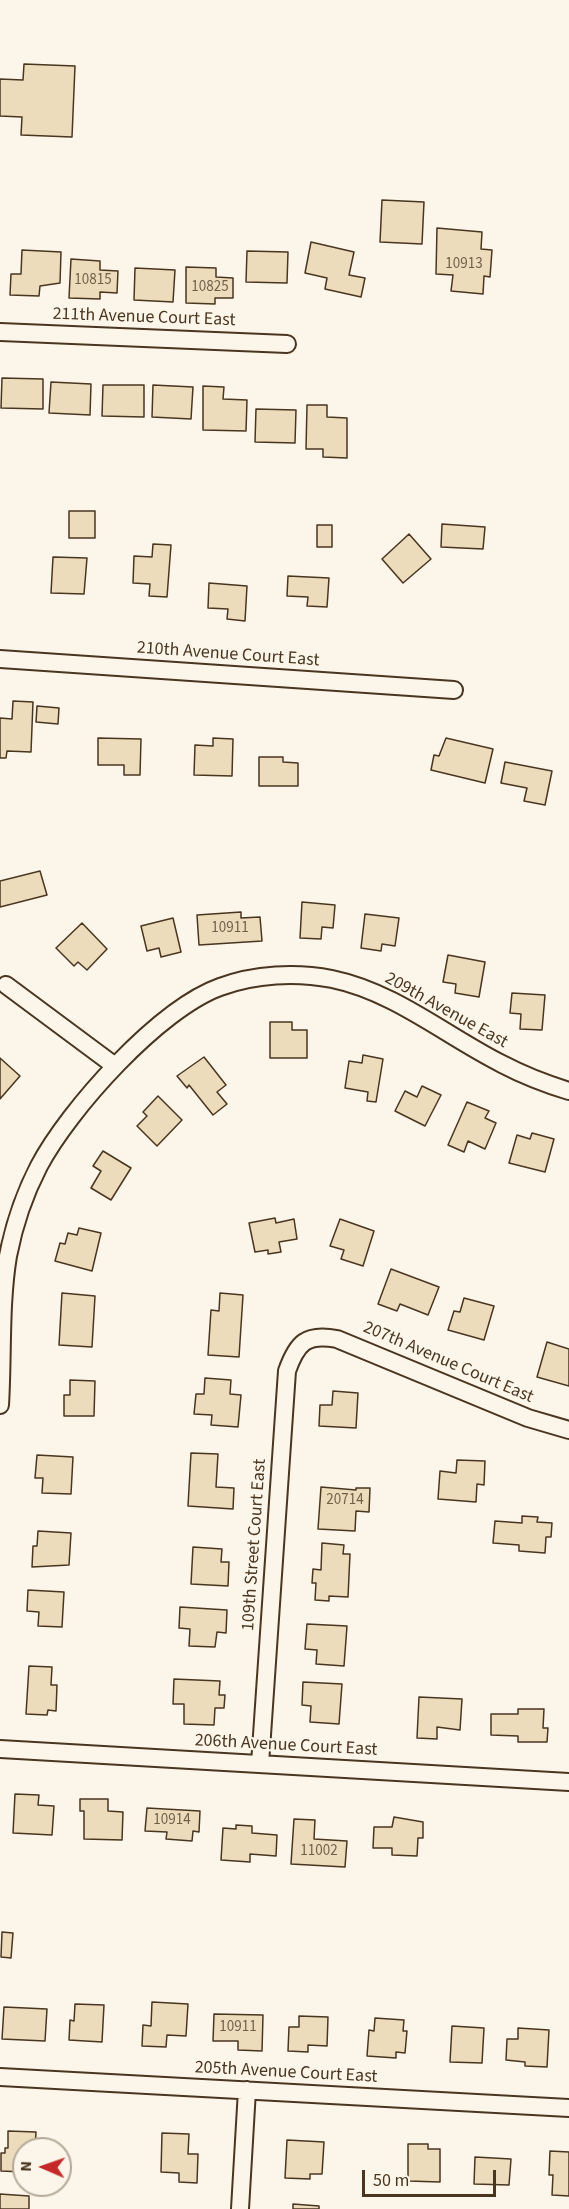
<!DOCTYPE html>
<style>
body{margin:0}
#map{position:relative;width:569px;height:2209px;overflow:hidden;background:#fbf6e9;font-family:"Source Sans 3",sans-serif}
canvas{display:block}
.north{position:absolute;left:12px;top:2137px;width:60px;height:60px;box-sizing:border-box;background:#fbf6e9;border:2px solid #b4a999;border-radius:50%;rotate:272deg;font-size:16px;font-weight:700;line-height:24px;text-align:center;color:#4a3520}
.north::after{content:'';display:block;margin:auto;width:21px;height:27px;background:#c62828;clip-path:polygon(50% 0,100% 100%,50% 72%,0 100%)}
.scale{position:absolute;left:362px;top:2170px;width:134px;height:27px;box-sizing:border-box;border:3px solid #4a3520;border-top:0;padding-left:8px;font-size:18px;line-height:21px;white-space:nowrap;color:#4a3520;-webkit-text-stroke:4px #fbf6e9;paint-order:stroke}
</style>
<div id="map">
<canvas width="569" height="2209"></canvas>
<div class="north">N</div>
<div class="scale">50 m</div>
</div>
<script>
const context = document.querySelector('canvas').getContext('2d');
context.lineJoin = 'round';
function fillPath(path, color) { context.fillStyle = color; context.fill(path, 'evenodd'); }
function strokePath(path, color, width, dash) { context.strokeStyle = color; context.lineWidth = width; context.lineCap = dash ? 'butt' : 'round'; context.setLineDash(dash || []); context.stroke(path); }
function label(font, color, halo, rows, align = 'center') {
  context.font = font + ' "Source Sans 3",sans-serif'; context.lineWidth = 4.5; context.setLineDash([]); context.textBaseline = 'middle'; context.strokeStyle = halo; context.fillStyle = color; for (const [text, x, y, turn = 0] of rows) {
    context.save(); context.translate(x, y); context.rotate((+turn || 0) * Math.PI / 180); context.textAlign = isNaN(turn) ? turn : align; if (halo) context.strokeText(text, 0, 0); context.fillText(text, 0, 0); context.restore();
  }
}
const building = new Path2D(`
 M 24,64 L 75,66 L 72,137 L 21,135 L 22,117 L 0,116 L 0,79 L 23,80 Z
 M 382,200 L 424,202 L 422,244 L 380,242 Z
 M 437,228 L 482,232 L 481,249 L 492,250 L 490,277 L 484,276 L 483,294 L 451,291 L 453,275 L 436,274 Z
 M 311,242 L 354,252 L 349,275 L 365,278 L 361,297 L 325,289 L 327,278 L 305,273 Z
 M 22,250 L 61,252 L 60,283 L 40,286 L 39,296 L 10,295 L 11,274 L 21,274 Z
 M 247,251 L 288,252 L 287,283 L 246,282 Z
 M 71,259 L 100,261 L 100,270 L 118,271 L 117,293 L 100,292 L 100,299 L 69,298 Z
 M 186,267 L 216,268 L 216,277 L 233,278 L 233,298 L 215,298 L 215,304 L 186,303 Z
 M 135,268 L 175,270 L 173,302 L 134,300 Z
 M 2,378 L 43,379 L 43,409 L 1,408 Z
 M 51,382 L 91,384 L 90,415 L 49,413 Z
 M 103,385 L 144,385 L 144,417 L 102,416 Z
 M 153,385 L 193,387 L 191,419 L 152,417 Z
 M 203,386 L 224,387 L 223,399 L 247,400 L 246,431 L 203,430 Z
 M 307,405 L 327,405 L 327,417 L 347,418 L 347,458 L 323,457 L 323,449 L 306,449 Z
 M 256,409 L 296,410 L 295,443 L 255,442 Z
 M 69,511 L 95,511 L 95,538 L 69,538 Z
 M 442,524 L 485,527 L 483,549 L 441,547 Z
 M 317,525 L 332,525 L 332,547 L 317,547 Z
 M 409,534 L 431,559 L 403,583 L 382,559 Z
 M 153,544 L 171,545 L 167,597 L 149,596 L 150,584 L 133,583 L 134,556 L 152,557 Z
 M 53,557 L 87,558 L 84,594 L 51,593 Z
 M 288,576 L 329,578 L 327,607 L 307,606 L 308,597 L 287,596 Z
 M 209,583 L 247,586 L 245,621 L 227,619 L 228,609 L 208,608 Z
 M 13,701 L 33,702 L 31,752 L 7,751 L 6,758 L 0,758 L 0,718 L 12,719 Z
 M 37,706 L 59,708 L 58,724 L 36,722 Z
 M 98,738 L 141,739 L 140,775 L 124,775 L 124,765 L 98,765 Z
 M 213,738 L 233,739 L 232,776 L 194,775 L 195,745 L 213,746 Z
 M 446,738 L 493,749 L 485,783 L 431,770 L 434,755 L 439,756 Z
 M 259,757 L 283,757 L 283,762 L 298,763 L 298,786 L 259,786 Z
 M 505,762 L 552,771 L 545,805 L 524,801 L 527,788 L 501,783 Z
 M 40,871 L 47,895 L 0,907 L 0,881 Z
 M 302,902 L 335,905 L 333,928 L 322,927 L 321,939 L 300,938 Z
 M 241,912 L 241,918 L 260,917 L 262,941 L 199,945 L 197,915 Z
 M 365,914 L 399,918 L 395,946 L 382,944 L 381,951 L 361,948 Z
 M 173,918 L 181,952 L 161,957 L 159,948 L 147,951 L 141,926 Z
 M 82,923 L 107,949 L 87,970 L 78,962 L 74,966 L 56,948 Z
 M 448,955 L 485,962 L 479,997 L 455,993 L 456,984 L 443,982 Z
 M 512,993 L 545,995 L 542,1030 L 520,1029 L 521,1014 L 510,1013 Z
 M 270,1022 L 292,1022 L 292,1030 L 307,1030 L 307,1058 L 270,1058 Z
 M 363,1055 L 383,1059 L 376,1102 L 367,1101 L 368,1092 L 345,1088 L 349,1061 L 362,1063 Z
 M 204,1057 L 226,1085 L 217,1092 L 227,1104 L 213,1115 L 189,1085 L 187,1088 L 177,1076 Z
 M 0,1058 L 20,1076 L 0,1099 Z
 M 422,1086 L 441,1095 L 425,1126 L 395,1111 L 405,1091 L 417,1097 Z
 M 158,1096 L 182,1120 L 157,1146 L 137,1126 L 147,1116 L 143,1112 Z
 M 467,1102 L 489,1111 L 485,1118 L 496,1123 L 485,1149 L 468,1141 L 464,1152 L 448,1145 Z
 M 532,1133 L 554,1139 L 545,1172 L 509,1163 L 517,1135 L 530,1139 Z
 M 103,1151 L 131,1168 L 111,1200 L 91,1188 L 101,1171 L 93,1166 Z
 M 275,1218 L 276,1223 L 294,1219 L 297,1239 L 279,1242 L 281,1252 L 268,1254 L 268,1250 L 255,1252 L 249,1223 Z
 M 340,1219 L 374,1231 L 363,1266 L 341,1259 L 344,1250 L 330,1246 Z
 M 79,1228 L 101,1233 L 92,1271 L 55,1261 L 60,1243 L 65,1244 L 68,1233 L 77,1235 Z
 M 391,1269 L 439,1287 L 428,1315 L 400,1304 L 397,1311 L 378,1304 Z
 M 62,1293 L 95,1296 L 92,1347 L 59,1345 Z
 M 220,1293 L 243,1295 L 239,1357 L 208,1355 L 211,1310 L 219,1311 Z
 M 464,1298 L 494,1306 L 484,1340 L 448,1330 L 454,1311 L 460,1312 Z
 M 547,1342 L 569,1349 L 569,1386 L 537,1377 Z
 M 205,1378 L 231,1380 L 230,1394 L 241,1395 L 238,1427 L 211,1425 L 212,1415 L 194,1414 L 196,1394 L 204,1394 Z
 M 70,1380 L 95,1381 L 94,1416 L 64,1416 L 64,1395 L 70,1395 Z
 M 333,1391 L 358,1393 L 356,1428 L 319,1426 L 320,1405 L 332,1405 Z
 M 191,1453 L 218,1454 L 216,1487 L 234,1488 L 233,1509 L 188,1506 Z
 M 37,1455 L 73,1457 L 71,1494 L 42,1493 L 43,1478 L 35,1478 Z
 M 457,1460 L 485,1461 L 484,1485 L 477,1484 L 476,1502 L 438,1499 L 440,1471 L 456,1473 Z
 M 321,1487 L 356,1490 L 356,1488 L 370,1488 L 369,1512 L 356,1511 L 355,1531 L 318,1529 Z
 M 522,1516 L 538,1517 L 537,1522 L 552,1523 L 551,1537 L 546,1537 L 545,1553 L 519,1551 L 519,1545 L 493,1543 L 495,1521 L 522,1523 Z
 M 38,1531 L 71,1533 L 69,1565 L 32,1567 L 33,1546 L 37,1546 Z
 M 322,1543 L 344,1545 L 343,1554 L 350,1554 L 348,1597 L 329,1596 L 329,1601 L 315,1600 L 316,1583 L 312,1583 L 313,1569 L 321,1570 Z
 M 193,1547 L 222,1549 L 221,1562 L 229,1562 L 228,1586 L 191,1584 Z
 M 28,1590 L 64,1592 L 62,1627 L 38,1626 L 39,1612 L 27,1611 Z
 M 180,1607 L 227,1610 L 226,1633 L 217,1632 L 215,1647 L 189,1646 L 190,1629 L 179,1628 Z
 M 307,1624 L 347,1626 L 344,1666 L 316,1664 L 317,1650 L 305,1649 Z
 M 29,1666 L 52,1667 L 51,1685 L 57,1685 L 56,1711 L 48,1710 L 47,1715 L 26,1714 Z
 M 174,1679 L 220,1681 L 219,1695 L 225,1695 L 224,1708 L 215,1708 L 214,1725 L 184,1724 L 184,1704 L 173,1704 Z
 M 303,1682 L 342,1684 L 339,1724 L 310,1722 L 311,1706 L 302,1705 Z
 M 419,1697 L 462,1699 L 460,1730 L 437,1727 L 437,1739 L 417,1738 Z
 M 518,1709 L 544,1709 L 543,1728 L 548,1728 L 547,1742 L 518,1742 L 518,1736 L 491,1735 L 491,1714 L 518,1714 Z
 M 15,1794 L 39,1795 L 38,1805 L 54,1806 L 52,1835 L 13,1833 Z
 M 80,1799 L 108,1799 L 108,1811 L 123,1812 L 122,1840 L 84,1839 L 84,1811 L 80,1811 Z
 M 147,1808 L 200,1811 L 199,1832 L 193,1831 L 192,1841 L 166,1839 L 167,1832 L 145,1831 Z
 M 394,1817 L 423,1822 L 423,1838 L 418,1838 L 417,1856 L 392,1855 L 392,1848 L 373,1848 L 374,1827 L 392,1827 Z
 M 294,1819 L 315,1820 L 314,1839 L 347,1841 L 345,1867 L 291,1864 Z
 M 236,1825 L 252,1826 L 252,1833 L 277,1835 L 276,1856 L 250,1854 L 250,1862 L 221,1860 L 223,1828 L 236,1829 Z
 M 2,1932 L 13,1933 L 11,1958 L 1,1957 Z
 M 152,2002 L 188,2004 L 186,2036 L 167,2035 L 166,2047 L 142,2046 L 143,2025 L 151,2026 Z
 M 75,2004 L 104,2005 L 102,2042 L 69,2040 L 70,2020 L 74,2021 Z
 M 4,2007 L 47,2009 L 45,2041 L 2,2039 Z
 M 214,2014 L 263,2015 L 262,2051 L 238,2050 L 238,2041 L 213,2041 Z
 M 299,2016 L 328,2017 L 327,2046 L 308,2045 L 308,2052 L 288,2051 L 289,2027 L 299,2027 Z
 M 375,2018 L 404,2020 L 403,2031 L 407,2031 L 405,2053 L 396,2052 L 396,2058 L 367,2056 L 369,2030 L 374,2031 Z
 M 452,2026 L 484,2028 L 482,2063 L 450,2062 Z
 M 518,2028 L 549,2030 L 547,2067 L 525,2066 L 525,2062 L 506,2060 L 507,2039 L 518,2039 Z
 M 8,2131 L 36,2132 L 35,2149 L 24,2149 L 24,2172 L 1,2171 L 1,2153 L 5,2153 L 5,2148 L 8,2148 Z
 M 162,2133 L 189,2134 L 188,2154 L 198,2154 L 197,2183 L 179,2182 L 179,2173 L 161,2172 Z
 M 287,2140 L 324,2142 L 322,2174 L 310,2174 L 310,2179 L 285,2178 Z
 M 408,2144 L 428,2144 L 428,2149 L 440,2149 L 440,2182 L 408,2181 Z
 M 550,2151 L 569,2152 L 569,2196 L 552,2195 L 553,2175 L 549,2175 Z
 M 475,2157 L 511,2159 L 509,2185 L 474,2184 Z
 M 0,2194 L 29,2196 L 29,2209 L 0,2209 Z
 M 293,2204 L 319,2206 L 319,2209 L 293,2209 Z`);
fillPath(building, '#ecdcbc');
strokePath(building, '#4a3520', 1.5);
const street = new Path2D(`
 M 0,332 L 287,344
 M 0,659 L 454,690
 M 6,985 L 115,1066
 M 0,1405 C 3,1356 0,1304 8,1256 C 14,1225 25,1193 39,1166 C 69,1109 159,1009 220,987 C 255,974 296,972 332,979 C 395,992 446,1036 502,1064 C 523,1075 546,1084 569,1091
 M 0,1749 L 569,1782
 M 260,1764 L 287,1371 C 297,1343 306,1333 337,1339 L 528,1418 L 569,1430
 M 0,2077 L 569,2108
 M 240,2209 L 247,2090`);
strokePath(street, '#4a3520', 20);
strokePath(street, '#fbf6e9', 16);
label('15px', '#725f47', null, [
 ["10913",464,265],
 ["10815",93,281],
 ["10825",210,288],
 ["10911",230,929],
 ["20714",345,1501],
 ["10914",172,1821],
 ["11002",319,1852],
 ["10911",238,2028]
]);
label('18px', '#4a3520', '#fbf6e9', [
 ["211th Avenue Court East",144,318,2],
 ["210th Avenue Court East",228,655,4],
 ["209th Avenue East",446,1011,29],
 ["207th Avenue Court East",448,1363,23],
 ["109th Street Court East",255,1545,-86],
 ["206th Avenue Court East",286,1746,3],
 ["205th Avenue Court East",286,2073,3]
]);
</script>
